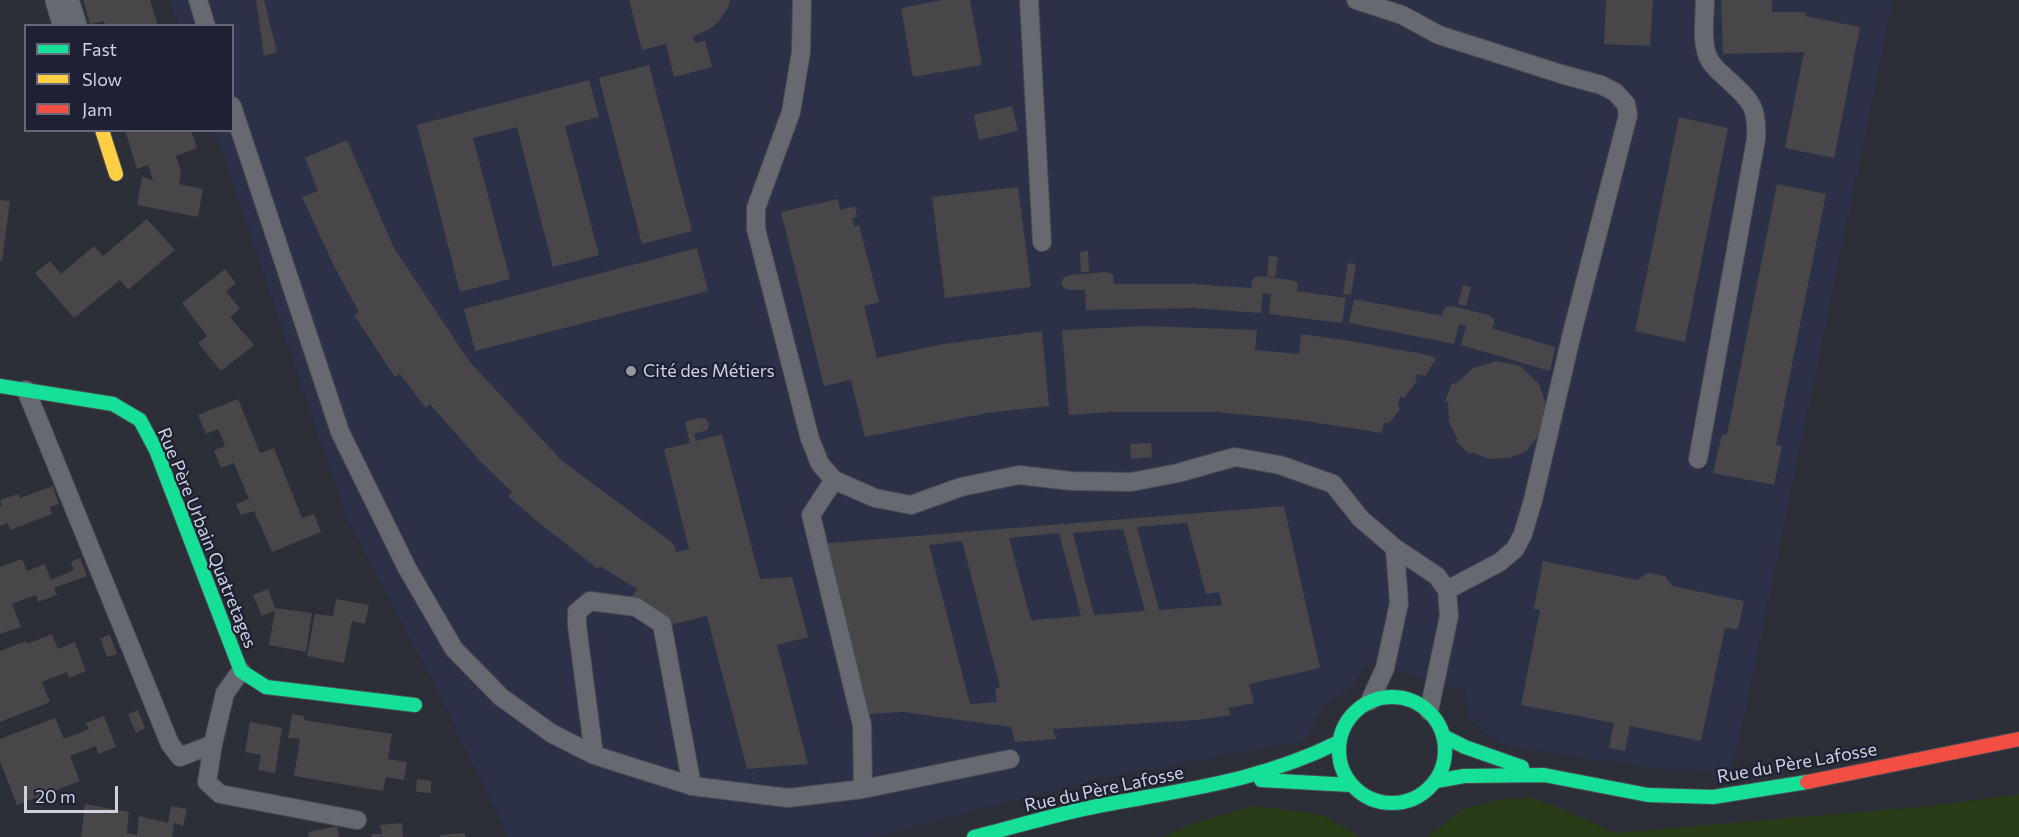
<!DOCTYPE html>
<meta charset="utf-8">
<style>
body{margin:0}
#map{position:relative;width:2019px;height:837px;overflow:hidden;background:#2c2e38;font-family:Commissioner,sans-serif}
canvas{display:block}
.legend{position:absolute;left:24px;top:24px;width:210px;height:108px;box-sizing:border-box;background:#1d2133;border:2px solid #646877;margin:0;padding:8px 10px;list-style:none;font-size:18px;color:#ced2de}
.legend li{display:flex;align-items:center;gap:12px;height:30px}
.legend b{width:30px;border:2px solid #646877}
.scale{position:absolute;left:24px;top:786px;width:94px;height:27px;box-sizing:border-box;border:3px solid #ced2de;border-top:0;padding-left:8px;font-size:18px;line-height:21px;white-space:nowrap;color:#ced2de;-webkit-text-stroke:4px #1d2133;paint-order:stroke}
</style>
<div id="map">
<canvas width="2019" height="837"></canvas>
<ul class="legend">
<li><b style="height:8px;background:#16e098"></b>Fast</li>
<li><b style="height:8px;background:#ffcf43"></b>Slow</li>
<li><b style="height:8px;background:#f24e42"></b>Jam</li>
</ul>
<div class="scale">20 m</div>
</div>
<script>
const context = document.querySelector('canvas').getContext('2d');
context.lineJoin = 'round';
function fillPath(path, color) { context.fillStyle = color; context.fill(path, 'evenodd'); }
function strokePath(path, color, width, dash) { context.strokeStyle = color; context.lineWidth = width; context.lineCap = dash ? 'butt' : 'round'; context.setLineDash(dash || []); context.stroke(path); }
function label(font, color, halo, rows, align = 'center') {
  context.font = font + ' Commissioner,sans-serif'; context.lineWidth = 4.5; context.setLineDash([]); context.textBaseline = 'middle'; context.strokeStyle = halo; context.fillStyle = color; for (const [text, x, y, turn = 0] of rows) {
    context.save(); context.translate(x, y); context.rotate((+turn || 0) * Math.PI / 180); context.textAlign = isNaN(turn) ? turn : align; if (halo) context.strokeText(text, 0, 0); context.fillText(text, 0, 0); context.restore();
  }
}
fillPath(new Path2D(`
 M 170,0 L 1893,0 L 1744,718 L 1730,772 L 1668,770 L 1509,747 L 1492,740 L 1469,717 L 1465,691 L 1367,662 L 1354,686 L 1321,707 L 1305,741 L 1099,778 L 876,837 L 508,837 L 434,683 L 348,521 L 215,131 L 232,130 L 232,26 L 179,25 Z`), '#2c3148');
fillPath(new Path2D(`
 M 2019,794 L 2019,837 L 1427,837 L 1463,809 L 1503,799 L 1530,798 L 1559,808 L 1615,833 L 1940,805 Z
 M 1255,806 L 1322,815 L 1361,837 L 1163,837 L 1191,824 Z`), '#283d17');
fillPath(new Path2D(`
 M 83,0 L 150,0 L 158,26 L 105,26 L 104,21 L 90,24 Z
 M 256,0 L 264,0 L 277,52 L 264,56 Z
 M 629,0 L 730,0 L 728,8 L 717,23 L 710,29 L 693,37 L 695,43 L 705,41 L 712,67 L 674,77 L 666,44 L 642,50 Z
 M 942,0 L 970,0 L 982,65 L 913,77 L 901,8 Z
 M 1606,0 L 1653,0 L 1650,46 L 1604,44 Z
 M 1721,0 L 1772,0 L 1772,12 L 1806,12 L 1805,16 L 1860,27 L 1834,158 L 1785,148 L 1804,52 L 1723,54 Z
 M 649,65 L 692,231 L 642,244 L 599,78 Z
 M 589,80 L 599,117 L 565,126 L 599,255 L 553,267 L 517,127 L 473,138 L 510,279 L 460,292 L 417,125 Z
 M 1012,106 L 1018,131 L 979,140 L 974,115 Z
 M 1679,117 L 1728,128 L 1685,342 L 1635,331 Z
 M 125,130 L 191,130 L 197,148 L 176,156 L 181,171 L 179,184 L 203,189 L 198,217 L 137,205 L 142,177 L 153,180 L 148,165 L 137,169 Z
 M 347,140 L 394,248 L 469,361 L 561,460 L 674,544 L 676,552 L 689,549 L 664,449 L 690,443 L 685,422 L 700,418 L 705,418 L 709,424 L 707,430 L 694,434 L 696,441 L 722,434 L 760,579 L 792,577 L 808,637 L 777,645 L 808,764 L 747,769 L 707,616 L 674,624 L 631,598 L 637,589 L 600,566 L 598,569 L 533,518 L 508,496 L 512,492 L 480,461 L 430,404 L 426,408 L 400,374 L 395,377 L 354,315 L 359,312 L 333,264 L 302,197 L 318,191 L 305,158 Z
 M 1777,184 L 1826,194 L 1776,445 L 1782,446 L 1774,485 L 1713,473 L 1722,434 L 1727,435 Z
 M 1018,187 L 1031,287 L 945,298 L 932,197 Z
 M 838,199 L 840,210 L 855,206 L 857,217 L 852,218 L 854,227 L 859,225 L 879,302 L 864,306 L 877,358 L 944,344 L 1042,331 L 1049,406 L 987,413 L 865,437 L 851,380 L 824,386 L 781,212 Z
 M 0,200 L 10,201 L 2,261 L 0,261 Z
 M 147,219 L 175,250 L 128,290 L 120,280 L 74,318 L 35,273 L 50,261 L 61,274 L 94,246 L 103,256 Z
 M 697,248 L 708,291 L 475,351 L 464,309 Z
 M 1088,251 L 1089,272 L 1081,272 L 1080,252 Z
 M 1269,256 L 1278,257 L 1275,277 L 1267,276 Z
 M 1348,263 L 1356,264 L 1351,295 L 1343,294 Z
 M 225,269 L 236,283 L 226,291 L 240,309 L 230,317 L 254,345 L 221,371 L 198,343 L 207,336 L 182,303 Z
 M 1107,272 L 1113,275 L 1114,284 L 1192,284 L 1252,288 L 1251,283 L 1254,278 L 1260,276 L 1291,280 L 1297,282 L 1298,288 L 1296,291 L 1346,298 L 1342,323 L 1269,314 L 1271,294 L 1263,293 L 1261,313 L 1191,308 L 1086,310 L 1085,290 L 1070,290 L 1064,288 L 1061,283 L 1064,277 L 1069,275 Z
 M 1463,285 L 1471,287 L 1466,306 L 1458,304 Z
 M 1354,299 L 1443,316 L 1442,312 L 1446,307 L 1452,306 L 1488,315 L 1494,319 L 1494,325 L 1491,328 L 1555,347 L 1550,371 L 1461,345 L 1466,326 L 1459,324 L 1454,344 L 1349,323 Z
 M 1146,326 L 1257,330 L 1255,350 L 1299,354 L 1301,334 L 1357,342 L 1433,356 L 1436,359 L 1425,376 L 1417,374 L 1416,382 L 1404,398 L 1400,397 L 1398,404 L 1400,409 L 1389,423 L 1384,423 L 1382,433 L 1300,420 L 1216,412 L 1111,412 L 1069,415 L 1062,330 Z
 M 1497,361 L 1520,366 L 1539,384 L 1547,407 L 1542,431 L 1526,451 L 1510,458 L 1489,459 L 1471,452 L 1470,454 L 1455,441 L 1458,440 L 1449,422 L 1448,402 L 1445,401 L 1452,383 L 1456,384 L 1473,368 Z
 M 238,399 L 260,453 L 274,448 L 302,518 L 314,514 L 321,532 L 272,552 L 254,511 L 241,515 L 236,504 L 249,499 L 234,463 L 221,468 L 214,450 L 225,446 L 222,437 L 218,429 L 206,434 L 198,415 Z
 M 1151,443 L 1152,457 L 1131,459 L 1130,444 Z
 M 53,486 L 59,504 L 50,507 L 52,514 L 10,530 L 8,523 L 0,526 L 0,506 L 2,505 L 0,500 L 18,494 L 20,498 Z
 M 1284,506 L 1320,668 L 1249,684 L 1254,703 L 1228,708 L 1231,715 L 1197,720 L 1053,729 L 1056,739 L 1015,742 L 1011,727 L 903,712 L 869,714 L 818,544 ZM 1187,523 L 1206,594 L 1219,592 L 1222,605 L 1159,610 L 1137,527 ZM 1123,529 L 1145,611 L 1094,615 L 1073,533 ZM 1059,533 L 1081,616 L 1031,620 L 1009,538 ZM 962,541 L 1000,687 L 995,689 L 997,702 L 970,704 L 929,545 Z
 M 80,558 L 87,576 L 54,588 L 57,595 L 38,602 L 36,595 L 12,604 L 21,627 L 0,634 L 0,567 L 22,559 L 27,571 L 45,564 L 51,580 L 74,570 L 71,562 Z
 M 1543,561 L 1637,580 L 1648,573 L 1665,576 L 1672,586 L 1744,601 L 1738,629 L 1725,628 L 1701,741 L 1630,726 L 1625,751 L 1609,748 L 1614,723 L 1521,705 L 1540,610 L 1534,609 Z
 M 268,589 L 275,608 L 312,613 L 306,652 L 269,645 L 275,611 L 262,616 L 253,595 Z
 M 336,599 L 369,605 L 365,624 L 352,621 L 344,663 L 307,656 L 315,614 L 333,616 Z
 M 52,634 L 58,649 L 75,642 L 86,671 L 69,678 L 67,672 L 42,682 L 50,702 L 0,722 L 0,651 L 26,641 L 27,644 Z
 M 110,635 L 117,654 L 107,657 L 100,638 Z
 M 138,710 L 145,728 L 136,733 L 128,714 Z
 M 292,714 L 304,716 L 304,720 L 392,734 L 388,759 L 407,762 L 404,780 L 386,777 L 383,791 L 294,776 L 300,739 L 288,738 Z
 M 104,716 L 116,747 L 98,754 L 96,746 L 70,756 L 80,781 L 17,805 L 0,761 L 0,739 L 55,718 L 64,739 L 89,729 L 86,723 Z
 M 250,722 L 282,728 L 275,773 L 258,770 L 261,755 L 245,752 Z
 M 417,779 L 431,781 L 431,793 L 416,792 Z
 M 85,804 L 129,812 L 127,833 L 137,835 L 139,816 L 168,823 L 171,806 L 187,809 L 183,826 L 174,823 L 172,837 L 81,837 Z
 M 402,823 L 403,837 L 372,837 L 371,834 L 382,834 L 380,825 Z
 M 337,826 L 339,837 L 309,837 L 308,832 Z
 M 465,833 L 465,837 L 440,837 L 440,835 Z`), '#484649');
const lane = new Path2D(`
 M 198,0 L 206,26
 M 802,0 L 801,52 L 791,112 L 756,208 L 756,229 L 810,439 L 820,464 L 834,480 L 875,498 L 911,505 L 961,487 L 1019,475 L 1071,481 L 1131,482 L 1178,473 L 1235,457 L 1280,465 L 1333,484 L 1361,519 L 1395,548 L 1437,576 L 1447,590 L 1449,616 L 1429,711
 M 1029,0 L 1042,242
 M 1356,0 L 1402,15 L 1439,35 L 1561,74 L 1601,85 L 1615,92 L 1626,104 L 1628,115 L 1573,329 L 1533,500 L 1523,534 L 1515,549 L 1500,562 L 1447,590
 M 232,106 L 340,432 L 407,568 L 454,649 L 501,697 L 551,733 L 594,755 L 692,786 L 788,798 L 863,789 L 1010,759
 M 26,390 L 170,744 L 180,757 L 213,744 L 225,693 L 241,671
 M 1698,459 L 1756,139 C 1758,102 1748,99 1723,75 C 1717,70 1711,64 1708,57 C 1701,40 1705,18 1705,0
 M 834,480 L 811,515 L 862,725 L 863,789
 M 1370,701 L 1385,668 L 1399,603 L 1395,548
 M 213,744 L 207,782 L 220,794 L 357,820
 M 594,755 L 577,625 L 577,612 L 590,601 L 636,607 L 662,624 L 692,786`);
const street = new Path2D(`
 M 62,0 L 70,26`);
const fast = new Path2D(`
 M 0,386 L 113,404 L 140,420 L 156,450 L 241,671 L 266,687 L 415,705
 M1339 750a53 53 0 1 1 106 0a53 53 0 1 1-106 0Z
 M 1443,736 L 1465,747 L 1522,767
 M 1261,780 L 1351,785
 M 1436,781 L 1464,776 L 1544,775 L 1648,795 L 1713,797 L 1807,782
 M 974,837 C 1015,827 1056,814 1098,806 C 1185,789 1258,782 1339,742`);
const slow = new Path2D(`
 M 102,130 L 116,174`);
const jam = new Path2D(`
 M 1807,782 L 2019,739`);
strokePath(lane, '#4a4b54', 20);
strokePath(street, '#4a4b54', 35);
strokePath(fast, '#4a4b54', 16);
strokePath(slow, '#4a4b54', 16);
strokePath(jam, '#4a4b54', 16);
strokePath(lane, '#676971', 18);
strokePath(street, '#676971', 33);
strokePath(fast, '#16e098', 14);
strokePath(slow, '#ffcf43', 14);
strokePath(jam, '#f24e42', 14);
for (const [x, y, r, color] of [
 [631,371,6,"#9599a4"]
]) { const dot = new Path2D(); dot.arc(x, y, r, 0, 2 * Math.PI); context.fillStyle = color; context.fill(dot); strokePath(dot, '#1d2133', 2); }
label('18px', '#ced2de', '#1d2133', [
 ["Cité des Métiers",643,371]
], 'left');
label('18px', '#ced2de', '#1d2133', [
 ["Rue Père Urbain Quatretages",207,538,68],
 ["Rue du Père Lafosse",1797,763,-10],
 ["Rue du Père Lafosse",1104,789,-12]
]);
</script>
